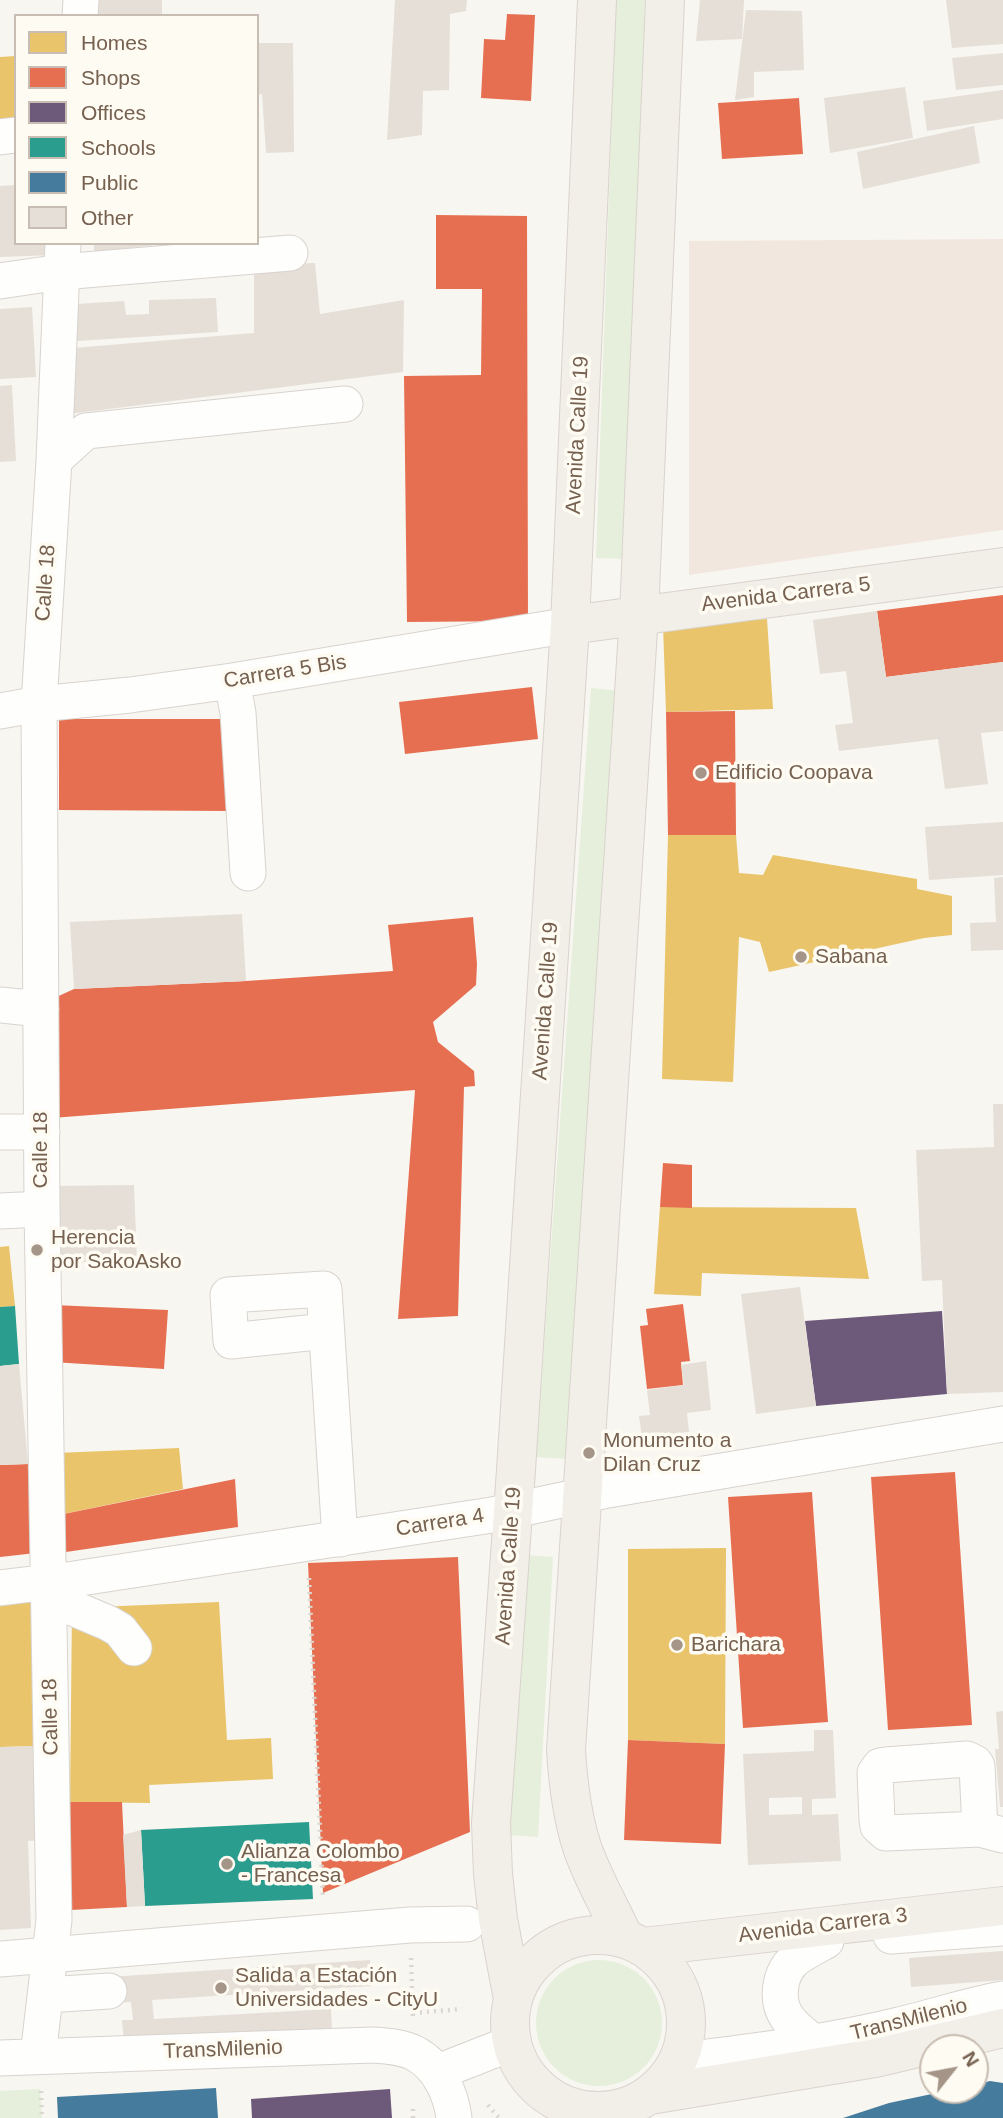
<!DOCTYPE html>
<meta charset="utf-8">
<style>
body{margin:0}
#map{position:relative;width:1003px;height:2118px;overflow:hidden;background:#f8f6f0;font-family:Helvetica,sans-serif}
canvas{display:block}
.legend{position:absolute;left:14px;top:14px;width:245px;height:231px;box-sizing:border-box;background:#fefbf3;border:2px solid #c8bdb2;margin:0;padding:9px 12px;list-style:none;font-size:21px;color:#766150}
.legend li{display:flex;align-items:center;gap:14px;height:35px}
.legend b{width:35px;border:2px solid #c8bdb2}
.north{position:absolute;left:919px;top:2034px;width:70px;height:70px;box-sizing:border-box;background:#fefbf3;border:2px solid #c8bdb2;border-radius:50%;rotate:59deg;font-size:19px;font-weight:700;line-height:28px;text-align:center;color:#766150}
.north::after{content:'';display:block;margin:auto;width:24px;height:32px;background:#a49588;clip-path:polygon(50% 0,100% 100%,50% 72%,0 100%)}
</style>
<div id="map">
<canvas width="1003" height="2118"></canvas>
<ul class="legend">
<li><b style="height:19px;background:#e9c46a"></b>Homes</li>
<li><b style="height:19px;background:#e76f51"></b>Shops</li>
<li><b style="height:19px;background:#6d597a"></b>Offices</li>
<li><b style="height:19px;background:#2a9d8f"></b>Schools</li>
<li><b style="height:19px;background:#457b9d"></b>Public</li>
<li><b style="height:19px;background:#e5dfd7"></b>Other</li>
</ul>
<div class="north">N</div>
</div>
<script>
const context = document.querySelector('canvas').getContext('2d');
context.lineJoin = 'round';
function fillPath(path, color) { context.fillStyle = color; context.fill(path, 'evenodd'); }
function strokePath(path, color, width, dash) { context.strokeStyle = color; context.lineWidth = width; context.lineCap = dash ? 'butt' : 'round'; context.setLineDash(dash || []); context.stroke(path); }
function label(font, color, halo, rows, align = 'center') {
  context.font = font + ' Helvetica,sans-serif'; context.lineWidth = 7; context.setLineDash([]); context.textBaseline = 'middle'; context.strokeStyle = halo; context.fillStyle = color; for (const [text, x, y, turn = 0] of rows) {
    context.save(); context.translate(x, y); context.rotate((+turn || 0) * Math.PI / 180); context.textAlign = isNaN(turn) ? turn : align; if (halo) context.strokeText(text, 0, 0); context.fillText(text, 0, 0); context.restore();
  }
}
fillPath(new Path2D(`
 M 1003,239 L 1003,530 L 689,575 L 689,241 Z`), '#f2e7df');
fillPath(new Path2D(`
 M 616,0 L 645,0 L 627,559 L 596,558 Z
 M 591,688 L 622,691 L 567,1459 L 536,1457 Z
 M 525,1555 L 553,1557 L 538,1837 L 510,1835 Z
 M536 2023a63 63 0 1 1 126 0a63 63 0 1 1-126 0Z
 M 40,2089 L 42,2118 L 0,2118 L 0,2091 Z`), '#e5efdc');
fillPath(new Path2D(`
 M 16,56 L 16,124 L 0,125 L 0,57 Z
 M 767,619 L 773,709 L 666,712 L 663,625 Z
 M 668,835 L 736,835 L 739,873 L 763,875 L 773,855 L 917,879 L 917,889 L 952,896 L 952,935 L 924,938 L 769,972 L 760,942 L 739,937 L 733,1082 L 662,1079 Z
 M 660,1207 L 856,1208 L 869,1279 L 702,1273 L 701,1296 L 654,1294 Z
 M 9,1246 L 15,1306 L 0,1307 L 0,1247 Z
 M 179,1448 L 183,1489 L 59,1515 L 56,1453 Z
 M 726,1548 L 725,1744 L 628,1740 L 628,1549 Z
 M 49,1598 L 42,1746 L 0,1747 L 0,1603 Z
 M 219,1602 L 227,1740 L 271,1738 L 273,1779 L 149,1785 L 150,1803 L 70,1802 L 72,1608 Z`), '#e9c46a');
fillPath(new Path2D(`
 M 507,14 L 535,15 L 531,101 L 481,98 L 484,39 L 505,40 Z
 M 799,98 L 803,154 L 722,159 L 718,103 Z
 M 436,215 L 527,216 L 528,621 L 407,622 L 404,376 L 481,375 L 482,289 L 436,289 Z
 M 1003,595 L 1003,662 L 886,677 L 877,611 Z
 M 532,687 L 538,739 L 405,754 L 399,702 Z
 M 735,711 L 736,835 L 668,835 L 666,712 Z
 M 59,719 L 226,719 L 228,811 L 59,810 Z
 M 473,917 L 477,964 L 476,985 L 433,1022 L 438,1042 L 474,1071 L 475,1086 L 464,1087 L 458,1316 L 398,1319 L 415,1090 L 52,1118 L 52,999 L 74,989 L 246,981 L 393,971 L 388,925 Z
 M 663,1163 L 692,1165 L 692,1208 L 660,1207 Z
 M 683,1304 L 690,1361 L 681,1362 L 683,1385 L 647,1389 L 640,1326 L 648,1325 L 646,1309 Z
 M 53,1305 L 168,1310 L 164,1369 L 52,1362 Z
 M 28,1464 L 36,1553 L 0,1557 L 0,1465 Z
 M 955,1472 L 972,1725 L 888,1730 L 871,1477 Z
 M 235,1479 L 238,1527 L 59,1553 L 59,1515 Z
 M 812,1492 L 828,1722 L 743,1728 L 728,1497 Z
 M 458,1557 L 470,1832 L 323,1893 L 308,1563 Z
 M 628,1740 L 725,1744 L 721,1844 L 624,1840 Z
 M 70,1802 L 122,1802 L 127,1907 L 71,1910 Z`), '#e76f51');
fillPath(new Path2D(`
 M 942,1311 L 947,1394 L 816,1406 L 805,1321 Z
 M 390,2089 L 392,2118 L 252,2118 L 251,2099 Z`), '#6d597a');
fillPath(new Path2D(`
 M 15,1306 L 19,1364 L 0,1366 L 0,1307 Z
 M 309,1822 L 313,1899 L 145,1906 L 141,1830 Z`), '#2a9d8f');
fillPath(new Path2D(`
 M 990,2081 L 1003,2083 L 1003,2118 L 843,2118 L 889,2103 L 951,2090 L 975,2090 L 975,2085 Z
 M 216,2088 L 218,2118 L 58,2118 L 57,2097 Z`), '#457b9d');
fillPath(new Path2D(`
 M 88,0 L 162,0 L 162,16 L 87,16 Z
 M 395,0 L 467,0 L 466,11 L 450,14 L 449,90 L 423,91 L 422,135 L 387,140 Z
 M 700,0 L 744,0 L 742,39 L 696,41 Z
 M 946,0 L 1003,0 L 1003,44 L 952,48 Z
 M 746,10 L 802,11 L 804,70 L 754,72 L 754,97 L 735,100 Z
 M 257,43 L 293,43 L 294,152 L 266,153 L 262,94 L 257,95 Z
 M 1003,53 L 1003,85 L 956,90 L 952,58 Z
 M 905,87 L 913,138 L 830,153 L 824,98 Z
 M 1003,90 L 1003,119 L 927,131 L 923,101 Z
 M 974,126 L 980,163 L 863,189 L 857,152 Z
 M 16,185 L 16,243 L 54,243 L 54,255 L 0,257 L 0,186 Z
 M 94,243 L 155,243 L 155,245 L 94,252 Z
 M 315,263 L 320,314 L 404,300 L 403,372 L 61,415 L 61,349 L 254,333 L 254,265 Z
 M 216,298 L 218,332 L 77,341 L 76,304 L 124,301 L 126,315 L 149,314 L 149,300 Z
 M 32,307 L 36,377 L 0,379 L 0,309 Z
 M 12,385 L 16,461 L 0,462 L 0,386 Z
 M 877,611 L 886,677 L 1003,662 L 1003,731 L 981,733 L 988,784 L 945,789 L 938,739 L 839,751 L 835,725 L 853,723 L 846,671 L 820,674 L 813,620 Z
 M 1003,822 L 1003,875 L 929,880 L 925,827 Z
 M 1003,877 L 1003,950 L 971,951 L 970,923 L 996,922 L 994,878 Z
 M 242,914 L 246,981 L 74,989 L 70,922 Z
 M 993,1104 L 1003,1104 L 1003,1392 L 947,1394 L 942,1280 L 922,1281 L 916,1150 L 994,1147 Z
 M 134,1185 L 137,1261 L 50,1263 L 48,1186 Z
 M 800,1287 L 816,1406 L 756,1414 L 741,1294 Z
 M 706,1361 L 711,1410 L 687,1413 L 689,1432 L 642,1437 L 639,1416 L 650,1415 L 647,1390 L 684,1385 L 681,1365 Z
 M 19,1364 L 28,1464 L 0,1465 L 0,1366 Z
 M 1003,1711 L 1003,1807 L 1000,1807 L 995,1749 L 999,1749 L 996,1712 Z
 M 814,1730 L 833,1730 L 836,1798 L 812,1799 L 812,1815 L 838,1814 L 841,1861 L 748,1865 L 743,1754 L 814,1751 ZM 802,1797 L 802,1814 L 769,1815 L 769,1798 Z
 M 42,1746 L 45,1840 L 28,1841 L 31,1928 L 0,1930 L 0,1747 Z
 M 141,1830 L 145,1906 L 127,1907 L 123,1835 Z
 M 1003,1951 L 1003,1980 L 911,1987 L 909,1958 Z
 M 370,1960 L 372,1986 L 152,2000 L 154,2019 L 331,2009 L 332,2029 L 124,2041 L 122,2020 L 133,2020 L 131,2002 L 110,2003 L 108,1977 Z`), '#e5dfd7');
const minor = new Path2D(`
 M 80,16 L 81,0
 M 0,137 L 16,135
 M 0,281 L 61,272 L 290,253
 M 54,460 L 86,431 L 345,404
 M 232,681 L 238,713 L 248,873
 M 0,711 L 39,704 L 130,695 L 232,681 L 570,625
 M 0,1005 L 41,1009
 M 0,1132 L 42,1132
 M 0,1211 L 42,1209
 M 326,1331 L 231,1341 L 228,1295 L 324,1289 L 340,1539
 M 0,1588 L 74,1579 L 492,1515 L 608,1490 L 1003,1424
 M 49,1598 L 108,1623 L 120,1630 L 134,1648
 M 980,1829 L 977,1766 L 975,1763 L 967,1759 L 886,1765 L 880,1766 L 875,1773 L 877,1820 L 878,1826 L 886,1833 L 980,1829 L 1003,1835
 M 891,1936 L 1003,1928
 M 0,1959 L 410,1925 L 467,1924
 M 46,1995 L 109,1991
 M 815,2043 C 792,2026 774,2012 782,1980 C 784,1973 787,1967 793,1961 C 802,1953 815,1947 826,1941
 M 38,2056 L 54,1920 L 42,1209 L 39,704 L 54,460 L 63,243
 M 0,2058 L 373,2045 C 387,2046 403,2047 416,2054 C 438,2066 451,2093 454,2118
 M 678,2061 C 752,2051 826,2043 899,2025 C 934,2017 968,2005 1003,1999
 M 438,2072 L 512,2043
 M 613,2118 L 616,2110`);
const major = new Path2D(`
 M 570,625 L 1003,567
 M510 2023a88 88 0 1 1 176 0a88 88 0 1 1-176 0Z
 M 624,1938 C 610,1907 593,1879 582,1847 C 572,1816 568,1783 566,1750 L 639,615 L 665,0
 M 643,1947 L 1003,1906
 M 513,1999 L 498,1919 L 493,1874 L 491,1823 L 516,1470 L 570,625 L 597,0
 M 650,2095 L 875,2058 L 1003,2028`);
strokePath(minor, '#d8d3ce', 37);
strokePath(major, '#d9d3cc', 40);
strokePath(new Path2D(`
 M 309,1578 L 323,1898
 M 411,1958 L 413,2019
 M 413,2013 L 462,2009
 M 41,2091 L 42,2118
 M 488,2105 L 499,2118
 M 413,2118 L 413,2105`), '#dad6d0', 4.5, [2, 5]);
strokePath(minor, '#fefefd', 35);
strokePath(major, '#f2efe8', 38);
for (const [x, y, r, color] of [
 [701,773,7,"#a49588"],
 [801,957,7,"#a49588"],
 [37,1250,7,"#a49588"],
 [589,1453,7,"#a49588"],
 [677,1645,7,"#a49588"],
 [227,1864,7,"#a49588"],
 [221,1988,7,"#a49588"]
]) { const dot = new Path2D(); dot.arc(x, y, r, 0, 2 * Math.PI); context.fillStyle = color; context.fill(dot); strokePath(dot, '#fefbf3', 2.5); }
label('21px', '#766150', '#fefbf3', [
 ["Avenida Calle 19",578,435,-87],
 ["Calle 18",46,583,-86],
 ["Avenida Carrera 5",786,595,-7],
 ["Carrera 5 Bis",285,672,-9],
 ["Avenida Calle 19",546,1001,-86],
 ["Calle 18",41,1150,-90],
 ["Carrera 4",440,1523,-9],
 ["Avenida Calle 19",509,1566,-86],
 ["Calle 18",51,1717,-91],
 ["Avenida Carrera 3",823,1926,-7],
 ["TransMilenio",909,2020,-14],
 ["TransMilenio",223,2050,-2]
]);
label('21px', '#766150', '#fefbf3', [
 ["Edificio Coopava",715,773],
 ["Sabana",815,957],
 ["Herencia",51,1238],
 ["por SakoAsko",51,1262],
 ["Monumento a",603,1441],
 ["Dilan Cruz",603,1465],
 ["Barichara",691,1645],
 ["Alianza Colombo",241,1852],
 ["- Francesa",241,1876],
 ["Salida a Estación",235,1976],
 ["Universidades - CityU",235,2000]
], 'left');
</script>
